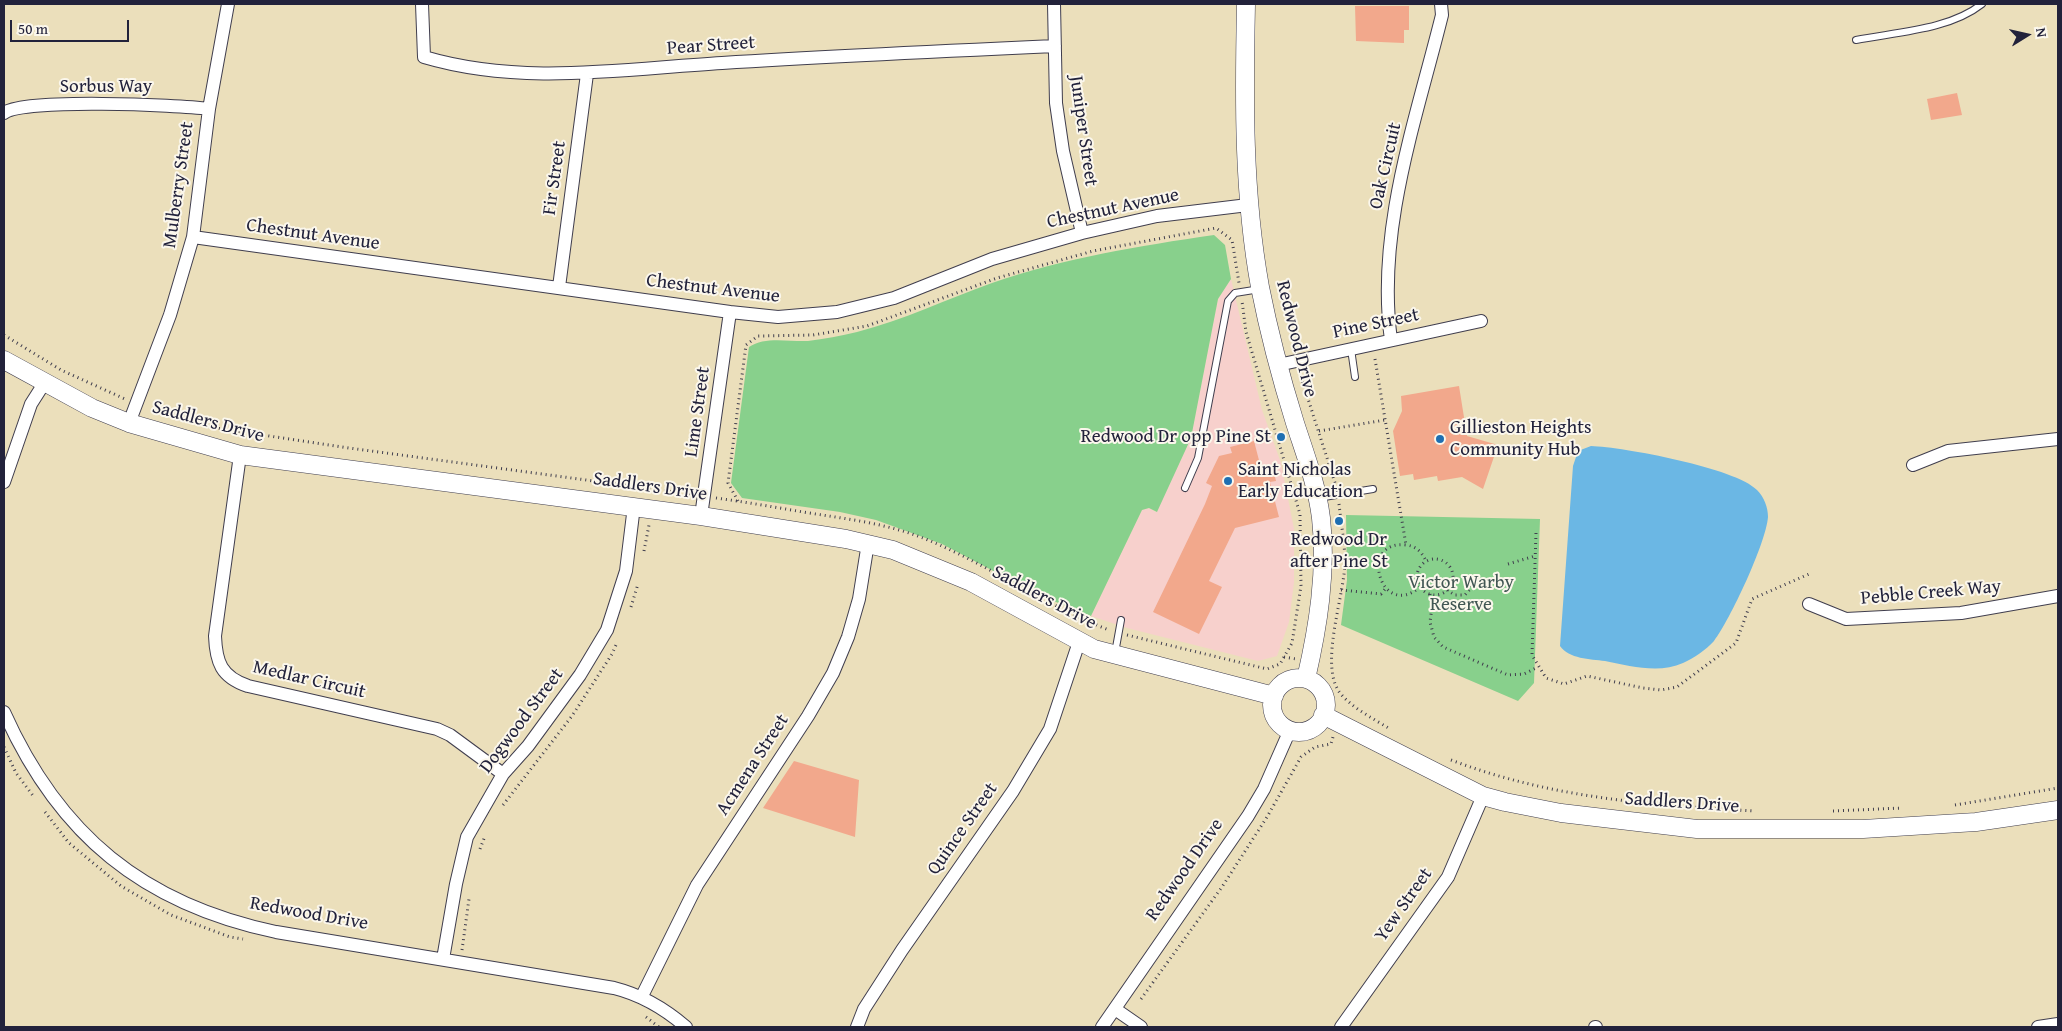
<!DOCTYPE html>
<style>
body{margin:0}
#map{position:relative;width:2062px;height:1031px;overflow:hidden;background:#ebdfbb;font-family:"Gentium Book Plus",serif}
canvas{display:block}
.frame{position:absolute;inset:0;border:5px solid #22223b;pointer-events:none}
.north{position:absolute;left:2002px;top:10px;width:50px;height:50px;-webkit-text-stroke:4px #fbf7ec;paint-order:stroke;rotate:80deg;font-size:14px;font-weight:700;line-height:20px;text-align:center;color:#22223b}
.north::after{content:'';display:block;margin:auto;width:18px;height:22px;background:#22223b;clip-path:polygon(50% 0,100% 100%,50% 72%,0 100%)}
.scale{position:absolute;left:10px;top:20px;width:119px;height:22px;box-sizing:border-box;border:2px solid #22223b;border-top:0;padding-left:6px;font-size:15px;line-height:18px;white-space:nowrap;color:#22223b;-webkit-text-stroke:4px #fbf7ec;paint-order:stroke}
</style>
<div id="map">
<canvas width="2062" height="1031"></canvas>
<div class="frame"></div>
<div class="north">N</div>
<div class="scale">50 m</div>
</div>
<script>
const context = document.querySelector('canvas').getContext('2d');
context.lineJoin = 'round';
function fillPath(path, color) { context.fillStyle = color; context.fill(path, 'evenodd'); }
function strokePath(path, color, width, dash) { context.strokeStyle = color; context.lineWidth = width; context.lineCap = dash ? 'butt' : 'round'; context.setLineDash(dash || []); context.stroke(path); }
function label(font, color, halo, rows, align = 'center') {
  context.font = font + ' "Gentium Book Plus",serif'; context.lineWidth = 4; context.setLineDash([]); context.textBaseline = 'middle'; context.strokeStyle = halo; context.fillStyle = color; for (const [text, x, y, turn = 0] of rows) {
    context.save(); context.translate(x, y); context.rotate((+turn || 0) * Math.PI / 180); context.textAlign = isNaN(turn) ? turn : align; if (halo) context.strokeText(text, 0, 0); context.fillText(text, 0, 0); context.restore();
  }
}
fillPath(new Path2D(`
 M 1231,279 L 1262,410 L 1281,463 L 1294,529 L 1294,582 L 1289,622 L 1277,656 L 1258,661 L 1127,628 L 1091,616 L 1142,510 L 1149,508 L 1156,512 L 1191,438 L 1218,299 Z`), '#f7d0cc');
fillPath(new Path2D(`
 M 1214,235 L 1225,245 L 1231,279 L 1218,299 L 1191,438 L 1157,512 L 1149,508 L 1142,510 L 1091,616 L 1041,596 L 942,544 L 876,520 L 840,512 L 742,498 L 731,483 L 749,347 C 765,336 789,342 808,341 C 824,339 841,336 857,332 C 904,320 947,299 992,283 C 1064,258 1139,246 1214,235 Z
 M 1346,515 L 1540,519 L 1534,683 L 1518,701 L 1341,625 L 1347,580 Z`), '#88d08c');
fillPath(new Path2D(`
 M 1591,446 C 1623,447 1736,468 1757,490 C 1764,497 1768,507 1768,517 C 1766,543 1730,620 1714,641 C 1706,650 1694,658 1683,663 C 1659,674 1630,666 1605,661 C 1590,659 1569,659 1560,646 L 1573,466 L 1578,451 Z`), '#6bb7e4');
fillPath(new Path2D(`
 M 1355,6 L 1409,6 L 1409,30 L 1404,30 L 1404,43 L 1356,41 Z
 M 1957,93 L 1962,115 L 1931,120 L 1927,99 Z
 M 1459,386 L 1467,436 L 1498,445 L 1483,489 L 1462,477 L 1438,481 L 1437,476 L 1414,480 L 1413,474 L 1400,476 L 1393,431 L 1402,411 L 1401,396 Z
 M 1254,441 L 1261,468 L 1272,465 L 1276,481 L 1270,482 L 1279,517 L 1235,528 L 1209,581 L 1222,587 L 1199,634 L 1153,612 L 1205,504 L 1212,486 L 1206,483 L 1219,456 L 1232,453 L 1230,447 Z
 M 794,761 L 859,780 L 855,837 L 763,808 Z`), '#f2a88c');
const lane = new Path2D(`
 M 1856,40 C 1897,32 1949,30 1982,4
 M 1351,349 L 1355,377
 M 1185,488 L 1198,458 L 1228,301 L 1235,293 L 1260,289
 M 1318,498 L 1373,489
 M 1115,653 L 1121,620`);
const street = new Path2D(`
 M 422,4 L 424,57 C 522,86 622,69 722,63 C 833,56 944,51 1055,46
 M 1054,4 L 1056,103 L 1063,151 L 1082,233
 M 4,113 C 23,98 178,105 209,109
 M 193,237 L 730,312 L 778,317 L 837,312 L 894,298 L 992,259 L 1082,233 L 1157,216 L 1248,205
 M 559,287 L 587,74
 M 1391,340 C 1376,231 1416,120 1442,15 L 1441,4
 M 1278,365 L 1481,321
 M 129,423 L 170,315 L 193,237 L 209,109 L 228,4
 M 240,455 L 215,636 C 216,662 221,677 248,686 L 437,729 L 450,735 L 503,774
 M 1913,465 L 1948,451 L 2058,439
 M 4,482 L 31,404 L 45,382
 M 701,516 L 730,312
 M 1809,604 L 1846,619 L 1961,613 L 2058,596
 M 4,712 C 59,835 143,904 276,932 L 614,988 C 642,995 664,1008 686,1027
 M 443,959 L 456,884 L 467,837 L 503,774 L 528,746 L 580,675 L 607,630 L 626,571 L 634,506
 M 642,996 L 697,885 L 808,716 L 833,673 L 848,637 L 859,599 L 868,543
 M 1115,1009 L 1141,1027
 M 857,1027 L 864,1009 L 902,950 L 1013,791 L 1050,729 L 1079,642
 M 1102,1027 L 1248,816 L 1264,789 L 1290,730
 M 1341,1027 L 1448,877 L 1483,796
 M 1595,1027 L 1596,1027
 M 2038,1027 L 2058,1024`);
const secondary = new Path2D(`
 M 1246,4 C 1244,99 1243,193 1260,287 C 1269,333 1281,378 1295,423 C 1305,454 1317,485 1321,518 C 1327,572 1318,627 1306,679
 M 4,360 L 92,408 L 129,423 L 240,455 L 701,516 L 846,539 L 893,550 L 971,582 L 1094,649 L 1274,696
 M1272 705a27 27 0 1 1 54 0a27 27 0 1 1-54 0Z
 M 1323,715 L 1483,796 L 1505,802 L 1561,813 L 1697,829 L 1863,829 L 1976,822 L 2058,810`);
strokePath(lane, '#403e4e', 8);
strokePath(street, '#403e4e', 14);
strokePath(secondary, '#403e4e', 19);
strokePath(new Path2D(`
 M 4,335 L 61,370 L 125,399
 M 1375,359 L 1406,545
 M 1301,377 L 1336,486
 M 180,419 L 216,428 L 349,448 L 690,494
 M 1319,431 L 1385,420
 M 716,498 C 745,502 774,507 803,512 C 846,519 887,523 928,540 C 991,566 1046,606 1109,630
 M 738,501 L 728,483 L 746,345 L 758,336 L 813,335 L 867,326 L 997,278 L 1093,251 L 1216,228 L 1232,240 L 1239,283
 M 1339,504 C 1341,522 1344,540 1345,558 C 1346,593 1318,664 1340,693 C 1352,708 1374,719 1390,729
 M 1536,533 L 1532,655 L 1546,678 L 1564,684 L 1587,676 L 1643,688 L 1661,690 L 1677,687 L 1736,643 L 1752,599 L 1809,574
 M 644,551 L 649,525
 M1417 577a18 18 0 1 1 36 0a18 18 0 1 1-36 0Z
 M 1508,564 L 1535,556
 M 1420,587 C 1380,621 1358,539 1406,545 C 1416,546 1422,552 1426,561
 M 1341,590 L 1381,594 L 1386,588
 M 1447,590 L 1455,595 L 1465,595 L 1471,588 L 1472,578
 M 1430,594 L 1432,607 L 1430,622 L 1434,637 L 1443,647 L 1508,675 L 1524,674 L 1538,667
 M 631,607 L 638,584
 M 1127,635 L 1267,669 L 1280,664 L 1292,643 L 1301,586 L 1300,514 L 1246,332 L 1242,301
 M 1284,657 L 1296,659
 M 4,747 L 16,773 L 34,797
 M 1451,760 C 1551,798 1649,805 1754,811
 M 503,805 L 572,716 L 612,654 L 616,645
 M 1955,805 L 2058,788
 M 1833,811 L 1902,808
 M 45,812 L 69,843 L 121,886 L 171,915 L 230,937 L 243,939
 M 480,849 L 485,836
 M 462,950 L 469,899
 M 1141,999 L 1222,887 L 1267,817 L 1301,757 L 1315,747 L 1331,744 L 1333,737
 M 646,1017 L 659,1027`), '#403e4e', 3, [1, 4]);
strokePath(lane, '#fff', 6);
strokePath(street, '#fff', 12);
strokePath(secondary, '#fff', 18);
for (const [x, y, r, color] of [
 [1281,437,5,"#1f6fb2"],
 [1440,439,5,"#1f6fb2"],
 [1228,481,5,"#1f6fb2"],
 [1339,521,5,"#1f6fb2"]
]) { const dot = new Path2D(); dot.arc(x, y, r, 0, 2 * Math.PI); context.fillStyle = color; context.fill(dot); strokePath(dot, '#fbf7ec', 2); }
label('19px', '#22223b', '#fbf7ec', [
 ["Pear Street",711,46,-4],
 ["Sorbus Way",106,87],
 ["Juniper Street",1083,131,82],
 ["Oak Circuit",1386,166,-77],
 ["Fir Street",555,178,-82],
 ["Mulberry Street",179,185,-82],
 ["Chestnut Avenue",1113,209,-12],
 ["Chestnut Avenue",313,235,8],
 ["Chestnut Avenue",713,289,7],
 ["Pine Street",1376,324,-12],
 ["Redwood Drive",1296,339,76],
 ["Lime Street",698,412,-82],
 ["Saddlers Drive",208,422,15],
 ["Saddlers Drive",650,487,8],
 ["Pebble Creek Way",1931,593,-5],
 ["Saddlers Drive",1044,598,28],
 ["Medlar Circuit",309,680,13],
 ["Dogwood Street",522,721,-53],
 ["Acmena Street",753,765,-57],
 ["Saddlers Drive",1682,803,4],
 ["Quince Street",963,829,-55],
 ["Redwood Drive",1185,870,-55],
 ["Yew Street",1404,905,-55],
 ["Redwood Drive",309,914,10]
]);
label('19px', '#22223b', '#fbf7ec', [
 ["Gillieston Heights",1450,428],
 ["Community Hub",1450,450],
 ["Redwood Dr opp Pine St",1271,437,"right"],
 ["Saint Nicholas",1238,470],
 ["Early Education",1238,492],
 ["Redwood Dr",1339,540,"center"],
 ["after Pine St",1339,562,"center"]
], 'left');
label('19px', '#415653', '#fbf7ec', [
 ["Victor Warby",1461,583],
 ["Reserve",1461,605]
]);
</script>
